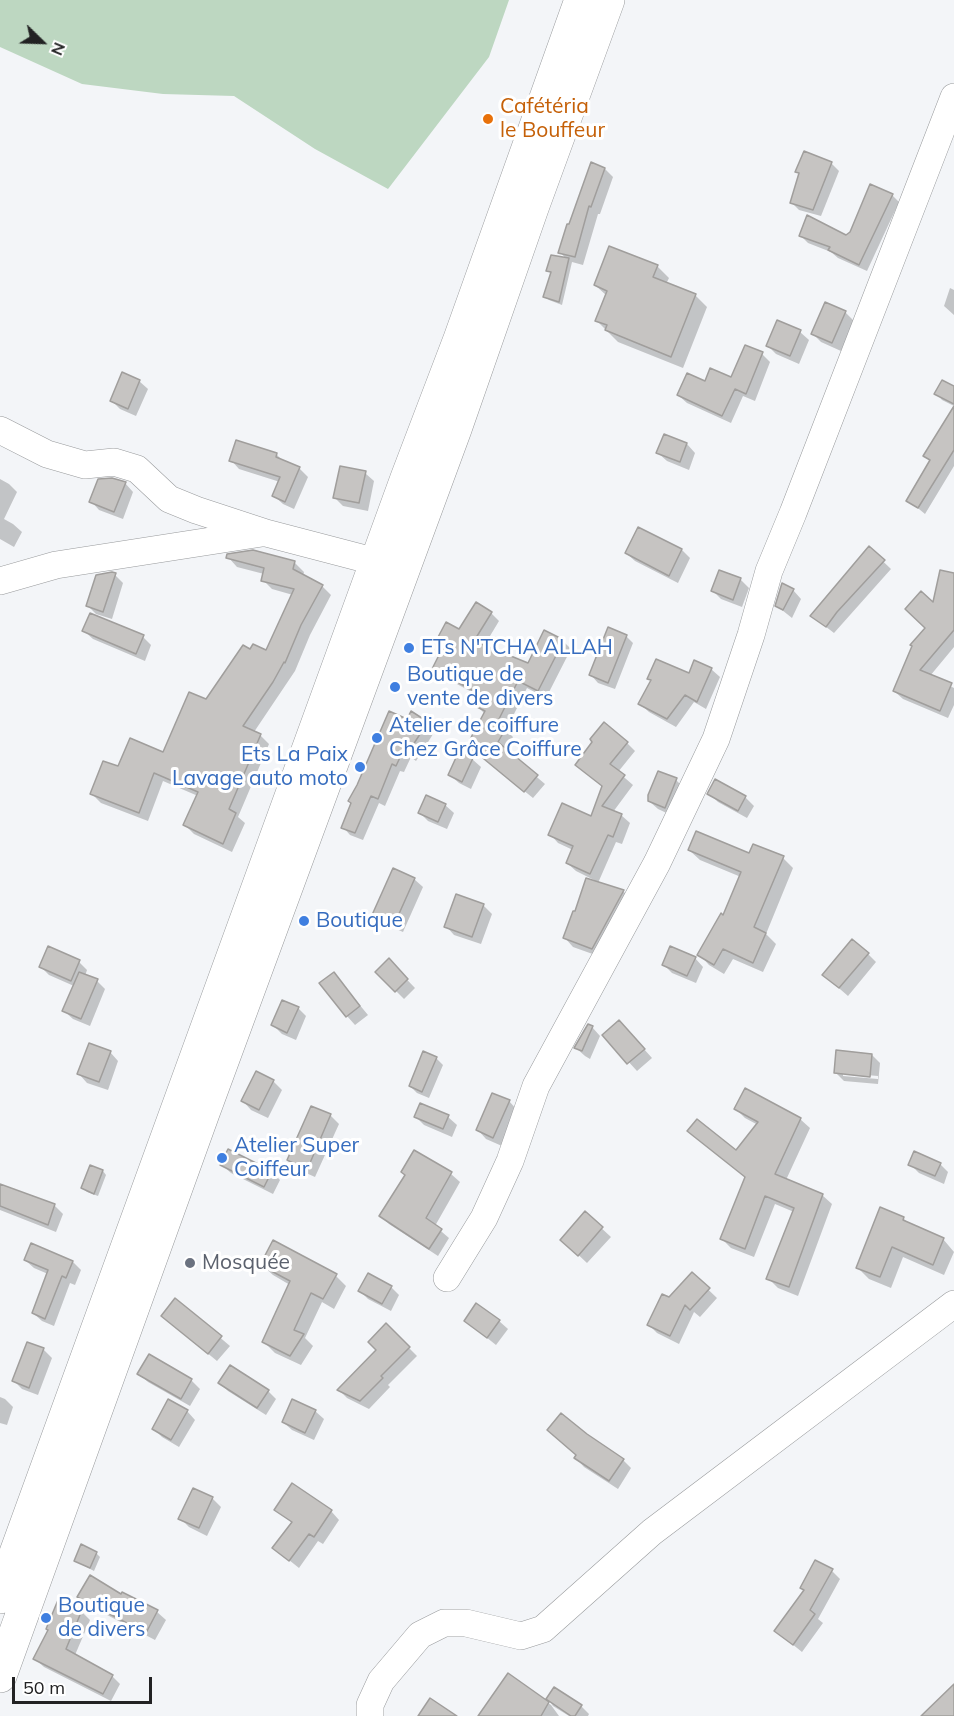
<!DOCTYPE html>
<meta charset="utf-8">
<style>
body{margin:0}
#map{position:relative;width:954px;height:1716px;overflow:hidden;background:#f3f5f8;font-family:Mulish,sans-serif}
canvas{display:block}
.north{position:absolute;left:12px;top:12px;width:60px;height:60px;-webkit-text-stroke:4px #fff;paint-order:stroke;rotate:113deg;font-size:16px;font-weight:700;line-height:24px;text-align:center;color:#222223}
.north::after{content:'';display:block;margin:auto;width:21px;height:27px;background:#222223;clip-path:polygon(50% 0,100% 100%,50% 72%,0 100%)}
.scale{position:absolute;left:12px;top:1677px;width:140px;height:27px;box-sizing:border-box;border:3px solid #222223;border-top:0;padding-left:8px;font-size:18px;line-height:21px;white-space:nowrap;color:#222223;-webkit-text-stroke:4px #fff;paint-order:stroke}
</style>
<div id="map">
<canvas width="954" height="1716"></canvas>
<div class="north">N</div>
<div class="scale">50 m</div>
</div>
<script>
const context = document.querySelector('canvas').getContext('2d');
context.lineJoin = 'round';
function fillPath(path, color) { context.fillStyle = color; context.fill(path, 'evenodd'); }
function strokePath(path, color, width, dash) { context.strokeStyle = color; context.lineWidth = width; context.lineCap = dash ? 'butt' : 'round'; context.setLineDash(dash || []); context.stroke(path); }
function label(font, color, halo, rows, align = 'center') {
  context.font = font + ' Mulish,sans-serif'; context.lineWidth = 6; context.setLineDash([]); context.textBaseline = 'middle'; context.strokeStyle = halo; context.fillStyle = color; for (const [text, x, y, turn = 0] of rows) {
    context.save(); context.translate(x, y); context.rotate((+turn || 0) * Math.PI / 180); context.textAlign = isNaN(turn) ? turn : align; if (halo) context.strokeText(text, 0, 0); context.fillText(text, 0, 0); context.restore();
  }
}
fillPath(new Path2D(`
 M 0,0 L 509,0 L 489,57 L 388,189 L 315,149 L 234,96 L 163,94 L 82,84 L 0,47 Z`), '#bdd7c1');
fillPath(new Path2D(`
 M 831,163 L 839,171 L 821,216 L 799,210 L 791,202 L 800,174 L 797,171 Z
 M 605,169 L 613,177 L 600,214 L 598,214 L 583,265 L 572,262 L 562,305 L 549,300 L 545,296 L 552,274 L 548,271 L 567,260 L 560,252 L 570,226 Z
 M 892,195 L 899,202 L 867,271 L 838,258 L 831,252 L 808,243 L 800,235 L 847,237 Z
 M 657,266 L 669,278 L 666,284 L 695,295 L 707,307 L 683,368 L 618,342 L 597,321 L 607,296 L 595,285 Z
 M 950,288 L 954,290 L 954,315 L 944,306 Z
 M 845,312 L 854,321 L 841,351 L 821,342 L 813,334 Z
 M 800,332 L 809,340 L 799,364 L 776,354 L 768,346 Z
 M 745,347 L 762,354 L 770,362 L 755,401 L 743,396 L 731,423 L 687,403 L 678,395 L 706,383 L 732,379 Z
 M 139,381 L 148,389 L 136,416 L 120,409 L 112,401 Z
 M 954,388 L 954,406 L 942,400 L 936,393 Z
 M 954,409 L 954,466 L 925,514 L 908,500 L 931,462 L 925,456 Z
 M 665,436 L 687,444 L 695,453 L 689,470 L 667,461 L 658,453 Z
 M 276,454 L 284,462 L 299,468 L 308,477 L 294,509 L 283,504 L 274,496 L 280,482 L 239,469 L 231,460 Z
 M 365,473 L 374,481 L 368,511 L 343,506 L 334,497 Z
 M 0,479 L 9,484 L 17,492 L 4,519 L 13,524 L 22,532 L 14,547 L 0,539 Z
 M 125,483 L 133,492 L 123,519 L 99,510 L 91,501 Z
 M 639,529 L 682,550 L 690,558 L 678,583 L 635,561 L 626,553 Z
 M 869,548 L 891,569 L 834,633 L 812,616 Z
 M 253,552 L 295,563 L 304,572 L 303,576 L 322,586 L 331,595 L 310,635 L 295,671 L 254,732 L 260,735 L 269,744 L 238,817 L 245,823 L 232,852 L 194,834 L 185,825 L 198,796 L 163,781 L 148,821 L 101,803 L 92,794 L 119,768 L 164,754 L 207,701 L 251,651 L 266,653 L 293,595 L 272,589 L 263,580 L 264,574 L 237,567 L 228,557 Z
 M 115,575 L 123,583 L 112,619 L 96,614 L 88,606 Z
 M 954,575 L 954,647 L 930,676 L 954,688 L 954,705 L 948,718 L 903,699 L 894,691 L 927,628 L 934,605 Z
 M 740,579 L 749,588 L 742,607 L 721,599 L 713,591 Z
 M 793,590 L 801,599 L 792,618 L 777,606 Z
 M 491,613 L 499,621 L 484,646 L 528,665 L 563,641 L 571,649 L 546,698 L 527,688 L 506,730 L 513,737 L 505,750 L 545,784 L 533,798 L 477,753 L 485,714 L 477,706 L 481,697 L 442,676 L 434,668 L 446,645 L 439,639 L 460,631 Z
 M 84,631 L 143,637 L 151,645 L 145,661 L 93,639 Z
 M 626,636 L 633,643 L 615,689 L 598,683 L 591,675 Z
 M 711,669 L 720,677 L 706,709 L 694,702 L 676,727 L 649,712 L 640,704 L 652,681 L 649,678 L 689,675 Z
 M 407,720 L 427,723 L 435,731 L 416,761 L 411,757 L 404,772 L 400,771 L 385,806 L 379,803 L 363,840 L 350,835 L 343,827 Z
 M 627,743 L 635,751 L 618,772 L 633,785 L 613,812 L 621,815 L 630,823 L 622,844 L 616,842 L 598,883 L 624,892 L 632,900 L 601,957 L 573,947 L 565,938 L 594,880 L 576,871 L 567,863 L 573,850 L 558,843 L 550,834 L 592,818 L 603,787 L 577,765 Z
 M 472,759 L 481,767 L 471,789 L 459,783 L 450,775 Z
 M 676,780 L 684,788 L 673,816 L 658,809 L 649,801 Z
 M 709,793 L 745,797 L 754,806 L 747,818 L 718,802 Z
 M 445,805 L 454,813 L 447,829 L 428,821 L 420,813 Z
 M 689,850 L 783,858 L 793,868 L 766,934 L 776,944 L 763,972 L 733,959 L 724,974 L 709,965 L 699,954 L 724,917 L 741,877 L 700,860 Z
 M 414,879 L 423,887 L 403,932 L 383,923 L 374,915 Z
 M 483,905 L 492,914 L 481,944 L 454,935 L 446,926 Z
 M 868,954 L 876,962 L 848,996 L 833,983 Z
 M 695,958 L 703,967 L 696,983 L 672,973 L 664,965 Z
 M 389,961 L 415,988 L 404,999 L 377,972 Z
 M 79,962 L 87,970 L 85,976 L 97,981 L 105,989 L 90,1026 L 73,1019 L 64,1011 L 74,986 L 49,975 L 40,966 Z
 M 334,974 L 368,1015 L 355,1025 L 347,1016 Z
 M 298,1008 L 306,1016 L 296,1040 L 282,1034 L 273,1025 Z
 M 592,1027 L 600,1036 L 590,1059 L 585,1056 L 576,1048 Z
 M 627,1030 L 652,1058 L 637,1071 L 604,1035 Z
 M 110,1052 L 118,1061 L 108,1090 L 87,1083 L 79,1074 Z
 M 872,1055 L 880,1063 L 878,1084 L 844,1081 L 836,1073 ZM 843,1073 L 878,1076 L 878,1079 L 843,1076 Z
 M 436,1058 L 443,1065 L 429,1098 L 417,1093 L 410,1086 Z
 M 273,1081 L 282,1090 L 268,1118 L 251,1110 L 243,1101 Z
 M 509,1101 L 517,1110 L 502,1146 L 486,1139 L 478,1130 Z
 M 312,1108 L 331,1116 L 339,1124 L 315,1177 L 297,1169 L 289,1160 Z
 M 736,1109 L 800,1119 L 810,1128 L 786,1180 L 822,1195 L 832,1204 L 798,1296 L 778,1288 L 768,1278 L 794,1212 L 775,1204 L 754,1257 L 731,1248 L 722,1239 L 746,1178 L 689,1131 L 736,1152 L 758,1125 L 745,1118 Z
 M 416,1117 L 448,1117 L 457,1125 L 452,1137 L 424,1125 Z
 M 414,1152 L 451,1174 L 460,1182 L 435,1226 L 449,1238 L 438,1256 L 389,1224 L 381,1216 L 406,1176 Z
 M 910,1164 L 940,1164 L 948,1172 L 944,1184 L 919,1173 Z
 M 222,1165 L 272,1172 L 280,1180 L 273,1194 L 231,1173 Z
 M 91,1167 L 103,1171 L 106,1175 L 98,1196 L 87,1192 L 83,1188 Z
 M 0,1185 L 55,1206 L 63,1214 L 56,1232 L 0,1210 Z
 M 585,1213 L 611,1237 L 587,1263 L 571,1248 Z
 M 903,1218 L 909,1224 L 943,1239 L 954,1252 L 944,1275 L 903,1257 L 891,1288 L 869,1279 L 858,1268 Z
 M 25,1260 L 73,1262 L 81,1270 L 75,1285 L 70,1283 L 54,1326 L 42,1321 L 33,1313 L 48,1274 L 34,1268 Z
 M 262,1265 L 336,1276 L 346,1286 L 334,1309 L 322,1302 L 305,1338 L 313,1346 L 301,1365 L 275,1353 L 264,1342 L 290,1285 L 273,1275 Z
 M 692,1274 L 717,1298 L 700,1317 L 694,1312 L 679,1344 L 657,1333 L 649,1325 Z
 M 391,1287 L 399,1295 L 391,1311 L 368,1299 L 360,1291 Z
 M 176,1300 L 230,1346 L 217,1361 L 172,1324 Z
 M 466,1321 L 499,1321 L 508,1329 L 496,1345 Z
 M 386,1325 L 417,1356 L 388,1385 L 390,1387 L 369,1409 L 347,1398 L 339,1390 L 378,1350 Z
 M 43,1349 L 52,1358 L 38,1395 L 22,1389 L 14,1381 Z
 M 139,1374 L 191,1380 L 200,1389 L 190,1406 L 148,1382 Z
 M 220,1383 L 268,1391 L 276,1399 L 266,1415 L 228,1391 Z
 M 0,1397 L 5,1399 L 13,1407 L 7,1425 L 0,1423 Z
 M 187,1411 L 195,1420 L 179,1447 L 162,1437 L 154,1429 Z
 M 315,1411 L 324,1419 L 314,1440 L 292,1430 L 283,1422 Z
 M 586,1435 L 623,1460 L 631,1468 L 618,1489 L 584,1467 L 576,1458 Z
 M 212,1498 L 221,1507 L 207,1536 L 189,1527 L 180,1518 Z
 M 276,1509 L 331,1511 L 339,1520 L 323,1544 L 318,1541 L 299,1568 L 274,1548 L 292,1523 Z
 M 96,1553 L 100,1557 L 94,1571 L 75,1561 Z
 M 832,1571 L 840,1579 L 818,1619 L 823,1623 L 802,1652 L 776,1631 Z
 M 123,1594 L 157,1612 L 166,1620 L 155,1640 L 88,1605 L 79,1597 L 122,1596 Z
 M 81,1611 L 90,1620 L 75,1655 L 112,1676 L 120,1684 L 111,1701 L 44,1667 L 35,1659 Z
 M 508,1675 L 551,1705 L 559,1716 L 480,1716 Z
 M 548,1699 L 581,1706 L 589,1714 L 588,1716 L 569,1716 L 553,1706 Z`), '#0003');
const building = new Path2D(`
 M 804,151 L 832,162 L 813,210 L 790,203 L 799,173 L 795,172 Z
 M 591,162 L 605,168 L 591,207 L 589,206 L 575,257 L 558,253 L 567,224 L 569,224 Z
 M 870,184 L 893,194 L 859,265 L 828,250 L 830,247 L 799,236 L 807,215 L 846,235 L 850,232 Z
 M 609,246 L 658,265 L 653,277 L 696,294 L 671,357 L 605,330 L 607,325 L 595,321 L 607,291 L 594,285 Z
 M 551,255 L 569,258 L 559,302 L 543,297 L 551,272 L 546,271 Z
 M 825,302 L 846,311 L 832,343 L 811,334 Z
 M 777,320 L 801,330 L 790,356 L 766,346 Z
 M 745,345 L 763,352 L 746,394 L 735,389 L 722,416 L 677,395 L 687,373 L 705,381 L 710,368 L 731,377 Z
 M 122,372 L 140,380 L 128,409 L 110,401 Z
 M 942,380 L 954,386 L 954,404 L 934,394 Z
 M 954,406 L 954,450 L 918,508 L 906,501 L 930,460 L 923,456 Z
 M 664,434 L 687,443 L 680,462 L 656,453 Z
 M 236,440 L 277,453 L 276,457 L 300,467 L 285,502 L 272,496 L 280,477 L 229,461 Z
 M 340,466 L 366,471 L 359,503 L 333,498 Z
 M 112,478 L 126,482 L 114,512 L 89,502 L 98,479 Z
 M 638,527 L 682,549 L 669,576 L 625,553 Z
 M 869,546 L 885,560 L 837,612 L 826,627 L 810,616 Z
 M 253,550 L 295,561 L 293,569 L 323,585 L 301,625 L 285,663 L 284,662 L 273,682 L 243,726 L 261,734 L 229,809 L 236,813 L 223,844 L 183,825 L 198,792 L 154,773 L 139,813 L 90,794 L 103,761 L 118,766 L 130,738 L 163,752 L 189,692 L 206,699 L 243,645 L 250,649 L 253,644 L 266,650 L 294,589 L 261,581 L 264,568 L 226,558 L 227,554 Z
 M 719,570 L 741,578 L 733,600 L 711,591 Z
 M 940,570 L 954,573 L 954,630 L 920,670 L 952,683 L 940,711 L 893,691 L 912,646 L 910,645 L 925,628 L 905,609 L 921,591 L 933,602 Z
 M 112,572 L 116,573 L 103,612 L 86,606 L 96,575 Z
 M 782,583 L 794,589 L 783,610 L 775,606 Z
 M 476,602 L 492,612 L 474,641 L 528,663 L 544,630 L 564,640 L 538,691 L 518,681 L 497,723 L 506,728 L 498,742 L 538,775 L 524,792 L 467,745 L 485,711 L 475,706 L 480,694 L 432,669 L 445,643 L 437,639 L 446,622 L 459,629 Z
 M 90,613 L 144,635 L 136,654 L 82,631 Z
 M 608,627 L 627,635 L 608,683 L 589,675 Z
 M 656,659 L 689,673 L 694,660 L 712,668 L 697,702 L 685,695 L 667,719 L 638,704 L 651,680 L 647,679 Z
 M 389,711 L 407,719 L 411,711 L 428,722 L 407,754 L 403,751 L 396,766 L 392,764 L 378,799 L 371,796 L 355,833 L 341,828 L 351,803 L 348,801 L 357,785 Z
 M 604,722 L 628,742 L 610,764 L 625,775 L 602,806 L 622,814 L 613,837 L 608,835 L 590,874 L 566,863 L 573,846 L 548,835 L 562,803 L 591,816 L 602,786 L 575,765 L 592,742 L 590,739 Z
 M 459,751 L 473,758 L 462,782 L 448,775 Z
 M 658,771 L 677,778 L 665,808 L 648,801 L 648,795 Z
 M 715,779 L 746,796 L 738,811 L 707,794 Z
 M 426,795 L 446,804 L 438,822 L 418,813 Z
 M 696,831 L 749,853 L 753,844 L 784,856 L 754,927 L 766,933 L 753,963 L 723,949 L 714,965 L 697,955 L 721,913 L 723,915 L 741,872 L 688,850 Z
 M 393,868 L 415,878 L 394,925 L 372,915 Z
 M 586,878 L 624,890 L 592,949 L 563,938 L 573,911 L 575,911 Z
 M 456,894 L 484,904 L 472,937 L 444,927 Z
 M 852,939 L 869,953 L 839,988 L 822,975 Z
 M 48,946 L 80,960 L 71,981 L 39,967 Z
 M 670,946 L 696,957 L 687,976 L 662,965 Z
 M 389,958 L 408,979 L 395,992 L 375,972 Z
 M 79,972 L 98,979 L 81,1019 L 62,1011 Z
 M 334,972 L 360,1006 L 346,1017 L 319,983 Z
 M 282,1000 L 299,1007 L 287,1033 L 271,1025 Z
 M 619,1020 L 645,1049 L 627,1064 L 602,1035 Z
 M 588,1024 L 593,1026 L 582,1051 L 574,1048 Z
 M 89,1043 L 111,1051 L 99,1082 L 77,1074 Z
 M 836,1050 L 872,1054 L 870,1077 L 834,1073 Z
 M 423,1051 L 437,1057 L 422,1092 L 409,1086 Z
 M 256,1071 L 274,1080 L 259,1110 L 241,1101 Z
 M 745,1088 L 801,1118 L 775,1174 L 823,1194 L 789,1287 L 766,1279 L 794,1208 L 765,1196 L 745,1249 L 720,1239 L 745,1177 L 687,1131 L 697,1119 L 736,1150 L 758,1122 L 734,1109 Z
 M 492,1093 L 510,1100 L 493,1138 L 476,1130 Z
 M 420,1103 L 449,1115 L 443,1129 L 414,1117 Z
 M 311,1106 L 331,1114 L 307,1170 L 287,1160 Z
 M 228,1149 L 272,1171 L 264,1187 L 220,1165 Z
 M 414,1150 L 452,1172 L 426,1218 L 442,1229 L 429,1249 L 379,1216 L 405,1175 L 401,1172 Z
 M 914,1151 L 941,1163 L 935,1176 L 908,1165 Z
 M 90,1165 L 103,1170 L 94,1194 L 81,1188 Z
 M 0,1184 L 55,1204 L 48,1225 L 0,1206 Z
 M 880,1207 L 904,1217 L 903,1220 L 944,1238 L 933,1265 L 892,1247 L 880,1277 L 856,1268 Z
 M 585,1211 L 603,1227 L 578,1256 L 560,1240 Z
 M 273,1240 L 337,1274 L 323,1299 L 311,1293 L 294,1330 L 304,1334 L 290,1356 L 262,1342 L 290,1281 L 260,1265 Z
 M 31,1243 L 73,1261 L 66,1278 L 62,1276 L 45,1319 L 32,1313 L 48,1270 L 24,1260 Z
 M 692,1272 L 710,1288 L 690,1310 L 685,1305 L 670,1336 L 647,1325 L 662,1294 L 669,1297 Z
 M 368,1273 L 392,1286 L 382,1304 L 358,1291 Z
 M 175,1298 L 222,1336 L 208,1354 L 161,1316 Z
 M 476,1303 L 500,1320 L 487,1338 L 464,1321 Z
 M 386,1323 L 410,1347 L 381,1376 L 383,1378 L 360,1401 L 337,1390 L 376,1350 L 368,1342 Z
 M 27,1342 L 44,1348 L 29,1388 L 12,1381 Z
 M 149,1354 L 192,1379 L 181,1399 L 137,1374 Z
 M 230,1365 L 269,1390 L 257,1408 L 218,1383 Z
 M 168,1399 L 188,1410 L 171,1440 L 152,1429 Z
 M 292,1399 L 316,1410 L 305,1433 L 282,1422 Z
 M 561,1413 L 587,1434 L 624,1459 L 609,1481 L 574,1458 L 576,1455 L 547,1430 Z
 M 292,1483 L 332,1510 L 314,1537 L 309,1534 L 289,1561 L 272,1548 L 292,1522 L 274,1510 Z
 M 193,1488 L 213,1497 L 199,1528 L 178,1519 Z
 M 81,1544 L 97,1552 L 90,1568 L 74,1561 Z
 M 815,1560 L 833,1569 L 810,1610 L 815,1614 L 793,1645 L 774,1631 L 804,1590 L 800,1588 Z
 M 90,1575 L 121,1594 L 122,1592 L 158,1610 L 146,1633 L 77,1597 Z
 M 58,1600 L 82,1610 L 66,1649 L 113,1675 L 103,1694 L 33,1659 L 48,1630 L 46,1629 Z
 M 508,1673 L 549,1702 L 541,1716 L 478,1716 Z
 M 954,1684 L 954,1716 L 921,1716 Z
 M 554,1687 L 582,1705 L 575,1716 L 571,1716 L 546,1699 Z
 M 430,1698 L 457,1716 L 418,1716 Z`);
fillPath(building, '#c6c4c2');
strokePath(building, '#a09e9c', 1.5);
const minor = new Path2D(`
 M 0,430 L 47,454 L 85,465 L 114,462 L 137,469 L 169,499 L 196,510 L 266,533 L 377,562
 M 0,581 L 56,565 L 262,533
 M 447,1278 L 484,1218 L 510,1161 L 536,1086 L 657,863 L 716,739 L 751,635 L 769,571 L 793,513 L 954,97
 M 370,1716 L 370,1705 L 381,1681 L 420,1635 L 444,1623 L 466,1623 L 521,1636 L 543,1629 L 652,1532 L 954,1304`);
const major = new Path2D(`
 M 0,1597 L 407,478 L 460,339 L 581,0
 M 0,1676 L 203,1113 L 455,429 L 532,208 L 608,0`);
strokePath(minor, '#989a9c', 28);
strokePath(major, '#989a9c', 34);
strokePath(minor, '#fff', 27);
strokePath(major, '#fff', 33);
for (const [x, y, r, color] of [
 [488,119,6,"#e8710a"],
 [409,648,6,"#3f7fe0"],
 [395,687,6,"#3f7fe0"],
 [377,738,6,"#3f7fe0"],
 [360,767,6,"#3f7fe0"],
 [304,921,6,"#3f7fe0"],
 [222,1158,6,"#3f7fe0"],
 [190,1263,6,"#6b7280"],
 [46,1618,6,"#3f7fe0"]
]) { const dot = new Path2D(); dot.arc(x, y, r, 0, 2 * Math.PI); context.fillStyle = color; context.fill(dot); strokePath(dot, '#fff', 2); }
label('21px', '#c56008', '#fff', [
 ["Cafétéria",500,107],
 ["le Bouffeur",500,131]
], 'left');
label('21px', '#366cbe', '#fff', [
 ["ETs N'TCHA ALLAH",421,648],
 ["Boutique de",407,675],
 ["vente de divers",407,699],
 ["Atelier de coiffure",389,726],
 ["Chez Grâce Coiffure",389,750],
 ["Ets La Paix",348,755,"right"],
 ["Lavage auto moto",348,779,"right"],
 ["Boutique",316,921],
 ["Atelier Super",234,1146],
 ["Coiffeur",234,1170],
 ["Boutique",58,1606],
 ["de divers",58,1630]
], 'left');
label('21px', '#5b616d', '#fff', [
 ["Mosquée",202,1263]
], 'left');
</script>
